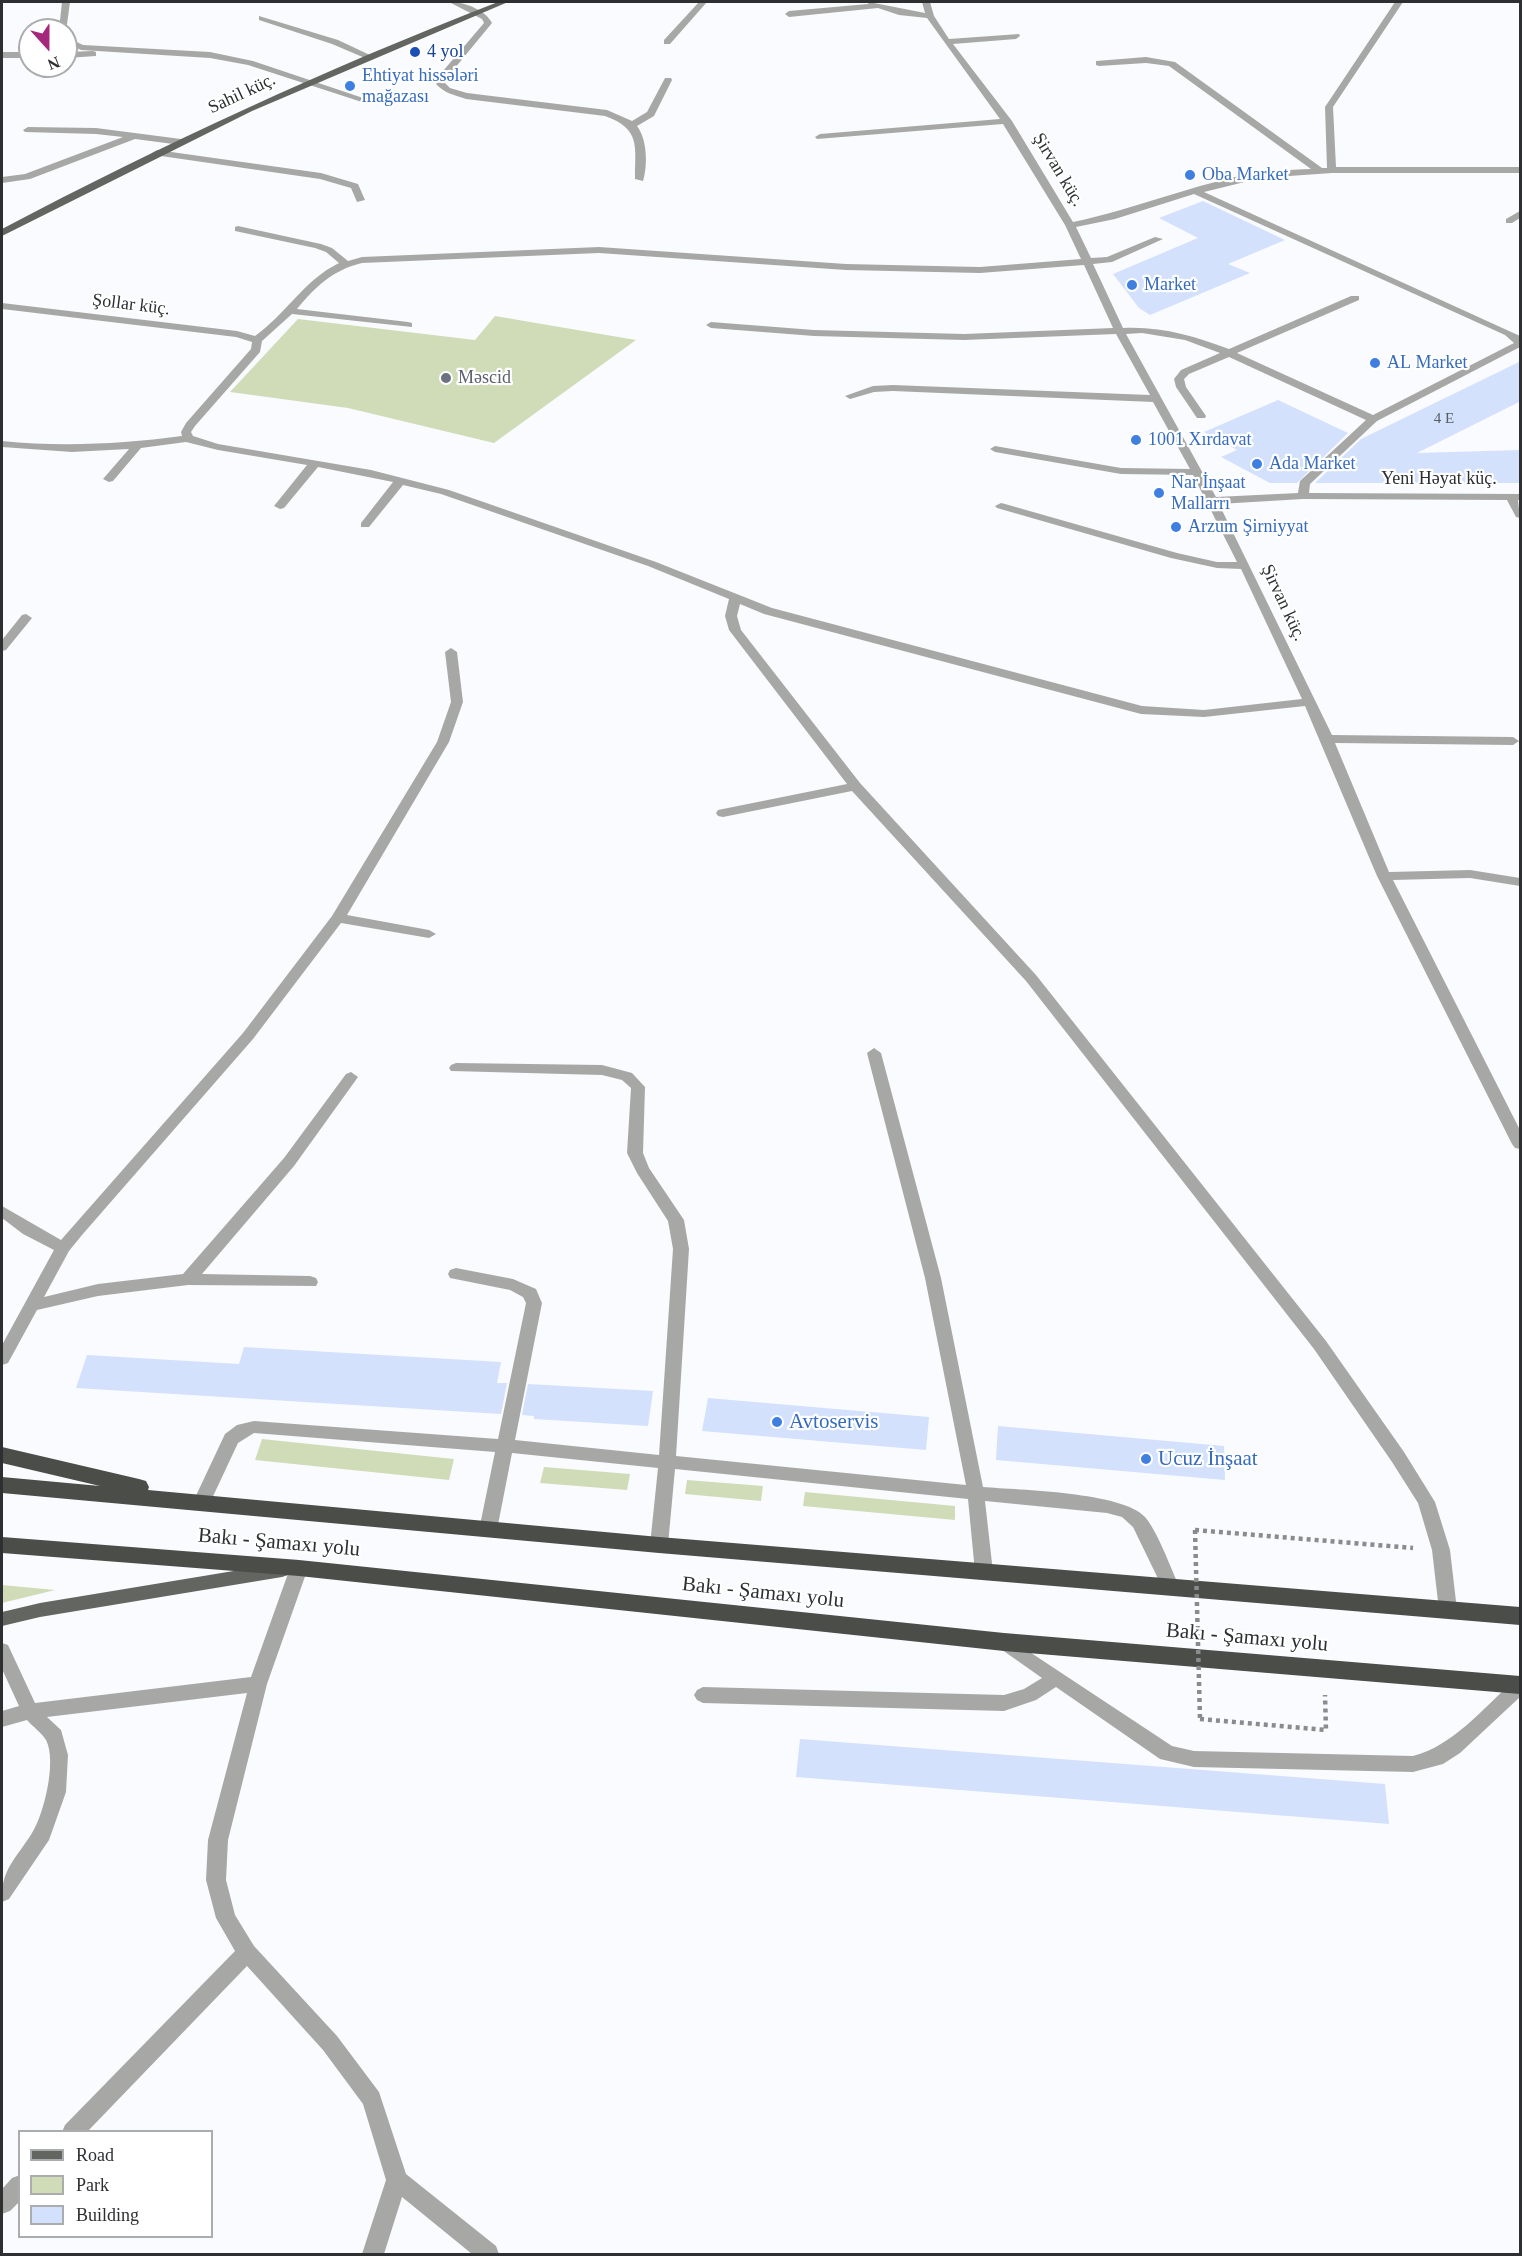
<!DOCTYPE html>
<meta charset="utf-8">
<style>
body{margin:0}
#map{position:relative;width:1522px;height:2256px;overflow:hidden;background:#fafbff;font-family:"Times New Roman",serif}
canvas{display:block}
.frame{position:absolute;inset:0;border:3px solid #2d2f31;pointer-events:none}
.legend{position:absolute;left:18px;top:2130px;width:195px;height:108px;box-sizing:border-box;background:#fff;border:2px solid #abacad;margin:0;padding:8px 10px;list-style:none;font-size:18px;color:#2d2f31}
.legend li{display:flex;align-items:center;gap:12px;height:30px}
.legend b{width:30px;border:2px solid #abacad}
.north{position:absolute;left:18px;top:18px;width:60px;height:60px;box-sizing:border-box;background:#fff;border:2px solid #abacad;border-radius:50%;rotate:159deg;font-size:16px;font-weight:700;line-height:24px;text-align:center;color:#2d2f31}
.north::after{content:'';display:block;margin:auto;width:21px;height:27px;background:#a4297d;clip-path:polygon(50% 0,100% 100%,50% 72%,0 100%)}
</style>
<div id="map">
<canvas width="1522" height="2256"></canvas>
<div class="frame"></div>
<ul class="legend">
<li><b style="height:8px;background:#626560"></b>Road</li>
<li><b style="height:16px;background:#d0dcb7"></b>Park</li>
<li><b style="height:16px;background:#d3e1fc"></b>Building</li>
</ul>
<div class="north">N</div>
</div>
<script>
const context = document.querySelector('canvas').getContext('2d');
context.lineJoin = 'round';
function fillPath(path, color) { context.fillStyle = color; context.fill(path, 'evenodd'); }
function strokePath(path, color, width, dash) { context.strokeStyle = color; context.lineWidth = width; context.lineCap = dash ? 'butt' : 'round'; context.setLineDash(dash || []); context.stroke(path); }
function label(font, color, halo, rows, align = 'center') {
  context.font = font + ' "Times New Roman",serif'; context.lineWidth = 4.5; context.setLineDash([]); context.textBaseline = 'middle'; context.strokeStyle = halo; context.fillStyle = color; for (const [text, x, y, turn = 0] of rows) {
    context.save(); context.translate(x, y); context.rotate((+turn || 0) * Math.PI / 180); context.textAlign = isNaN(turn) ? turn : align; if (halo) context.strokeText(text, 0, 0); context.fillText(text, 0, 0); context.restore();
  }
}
fillPath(new Path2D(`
 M 495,316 L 636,340 L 494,443 L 348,408 L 230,392 L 298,319 L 475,340 Z
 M 262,1439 L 454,1459 L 449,1480 L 255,1460 Z
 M 544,1467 L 630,1474 L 627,1490 L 540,1483 Z
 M 687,1480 L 763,1486 L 761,1501 L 685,1494 Z
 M 805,1492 L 955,1506 L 955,1520 L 803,1506 Z
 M 2,1585 L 55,1590 L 2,1603 Z`), '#d0dcb7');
fillPath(new Path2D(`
 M 1203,201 L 1285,240 L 1228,264 L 1250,273 L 1150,315 L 1139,308 L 1113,274 L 1198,238 L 1159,218 Z
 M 1521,361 L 1521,401 L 1417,453 L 1521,450 L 1521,483 L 1315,483 L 1361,439 Z
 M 1278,400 L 1348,433 L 1297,483 L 1270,483 L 1221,457 L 1237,450 L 1204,432 Z
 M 244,1347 L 501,1362 L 497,1383 L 507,1383 L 501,1414 L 76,1388 L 87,1355 L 239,1364 Z
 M 528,1384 L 653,1391 L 648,1426 L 534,1419 L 534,1416 L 522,1415 Z
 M 708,1398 L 929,1417 L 926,1450 L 702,1431 Z
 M 998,1426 L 1224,1446 L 1225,1480 L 996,1460 Z
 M 800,1739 L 1385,1784 L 1389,1824 L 796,1777 Z`), '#d3e1fc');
strokePath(new Path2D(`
 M 1195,1530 L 1413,1548
 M 1200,1719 L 1326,1730 L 1325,1695`), '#898b8e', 4.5, [4, 4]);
fillPath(new Path2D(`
 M 62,2 L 70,2 L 66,32 L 59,30 Z
 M 449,2 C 463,1 486,10 492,23 L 450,74 L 445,83 L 450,88 L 467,93 L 607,110 L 632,121 L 647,112 L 665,78 L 671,78 L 672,80 L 654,116 L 637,126 C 647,139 648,165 643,181 L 635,179 C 635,146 641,129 605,116 L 466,99 C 454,95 444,93 436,84 L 443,71 L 484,23 L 482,19 Z
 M 699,2 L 707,2 L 670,44 L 664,44 L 664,40 Z
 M 869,2 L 925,13 L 922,2 L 930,2 L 934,16 L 949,39 L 1019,34 L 1020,36 L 1016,39 L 953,44 L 1012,121 L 1073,222 C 1136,209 1196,183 1260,172 C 1277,170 1294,170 1311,169 L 1169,66 L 1146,63 L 1099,66 L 1096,65 L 1096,61 L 1146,57 L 1175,62 L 1322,168 L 1327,168 L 1325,107 L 1395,2 L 1403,2 L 1333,107 L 1336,167 L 1520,167 L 1520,173 L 1332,173 L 1261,178 L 1204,192 L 1520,336 L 1520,347 L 1377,421 L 1310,484 L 1309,493 L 1520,494 L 1520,500 L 1518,500 L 1520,518 L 1516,517 L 1507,500 L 1303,499 L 1219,504 L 1332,735 L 1513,737 L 1519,741 L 1513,745 L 1335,743 L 1389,872 L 1470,870 L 1520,878 L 1520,886 L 1470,878 L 1393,880 L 1520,1130 L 1520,1149 L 1515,1148 L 1512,1144 L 1377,876 L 1305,706 L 1204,717 L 1141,714 L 764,614 L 740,604 L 737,616 L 741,630 L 860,783 L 1036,975 L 1326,1341 L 1404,1452 L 1435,1502 L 1450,1550 L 1457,1610 L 1454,1615 L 1448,1617 L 1442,1615 L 1439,1610 L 1432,1550 L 1418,1503 L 1392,1462 L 1314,1349 L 1026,981 L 852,791 L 723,817 L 718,816 L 716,813 L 718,810 L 847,784 L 729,630 L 725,616 L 729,599 L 648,566 L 441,494 L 403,485 L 369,527 L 361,527 L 361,523 L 393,482 L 318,467 L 284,508 L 280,509 L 274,506 L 307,465 L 218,450 L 186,442 L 141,448 L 113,481 L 109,482 L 103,479 L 129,449 L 72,452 L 2,447 L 2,441 C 62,447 122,444 182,436 L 181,432 L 186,423 L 251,349 L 252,342 L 236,337 L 2,309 L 2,303 L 237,331 L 255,336 C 286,314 304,280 339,263 L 326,252 L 315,248 L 235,231 L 235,227 L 238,226 L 321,244 L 332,248 L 348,261 L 362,257 L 599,247 L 846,264 L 980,267 L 1081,259 L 1065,225 L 1003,124 L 817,139 L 815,137 L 820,134 L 1000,119 L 927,18 L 899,15 L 878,8 L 789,17 L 785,14 L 789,11 L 868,4 ZM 1194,194 L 1505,335 L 1514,343 L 1373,415 L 1237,353 L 1359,300 L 1359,296 L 1351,296 L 1229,349 C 1194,336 1161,326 1123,328 L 1093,264 L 1112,262 L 1163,239 L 1155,237 L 1107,257 L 1091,258 L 1076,227 L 1115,219 ZM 599,253 L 846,270 L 980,273 L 1084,265 L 1113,328 L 964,334 L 814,330 L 711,322 L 706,325 L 711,328 L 814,336 L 964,340 L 1116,334 L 1150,395 L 893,385 L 873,386 L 845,396 L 850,399 L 874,392 L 893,391 L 1153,402 L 1190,469 L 1121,468 L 995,446 L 990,449 L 995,452 L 1121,474 L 1193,475 L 1237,562 L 1217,562 L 1177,553 L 1005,504 L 1001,503 L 995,506 L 997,508 L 1171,558 L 1217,568 L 1241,569 L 1302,699 L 1204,710 L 1142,706 L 772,608 L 656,562 L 449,490 L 371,470 L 218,444 L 193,436 L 191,432 L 195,426 L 260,352 L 262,341 L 292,314 L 412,327 L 412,323 L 408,322 L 297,309 C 316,286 333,270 362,263 ZM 1142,333 L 1185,340 L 1220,353 L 1181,370 L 1174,379 L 1176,387 L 1197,418 L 1205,418 L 1206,416 L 1186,387 L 1184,379 L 1189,374 L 1229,357 L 1366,420 L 1300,481 L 1298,493 L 1216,497 L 1126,334 Z
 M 259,16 L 338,40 L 372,56 L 365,58 L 332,44 L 259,20 Z
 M 66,37 L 83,45 L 210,52 L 253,61 L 375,102 L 368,104 L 248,65 L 210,58 L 81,50 L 66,43 Z
 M 93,51 L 96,52 L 96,56 L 66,58 L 66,52 Z
 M 2,52 L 30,52 L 30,58 L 2,58 Z
 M 28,127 L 96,128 L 181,139 L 186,142 L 181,145 L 135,139 L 30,179 L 2,183 L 2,177 L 25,174 L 123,137 L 96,134 L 25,132 L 23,130 Z
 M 157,150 L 321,173 L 358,184 L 365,200 L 357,202 L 351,188 L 320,179 L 154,155 L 152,153 Z
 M 1520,211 L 1520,218 L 1512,223 L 1506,223 L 1506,219 Z
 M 26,614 L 32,618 L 6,650 L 2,651 L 2,640 L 22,615 Z
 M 451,648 L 457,652 L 463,702 L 449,742 L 347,915 L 429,930 L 436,934 L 429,938 L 341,923 L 253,1039 L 82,1235 L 69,1251 L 44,1297 L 98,1284 L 183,1274 L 284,1158 L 346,1074 L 351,1072 L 358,1077 L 294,1166 L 202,1274 L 310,1276 L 316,1278 L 318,1282 L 316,1286 L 188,1285 L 98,1296 L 37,1310 L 8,1363 L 2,1365 L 2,1345 L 54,1250 L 23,1234 L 2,1218 L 2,1206 L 61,1240 L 243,1033 L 332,916 L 437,742 L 451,702 L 445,652 Z
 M 874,1048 L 881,1053 L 941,1278 L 983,1487 C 1019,1490 1123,1492 1145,1517 C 1158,1532 1171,1569 1180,1588 L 1177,1593 L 1171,1595 L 1165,1593 L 1133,1527 L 1122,1517 L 1107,1513 L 985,1501 L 993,1572 L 990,1577 L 984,1579 L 978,1577 L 975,1572 L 968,1499 L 675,1469 L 668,1545 L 665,1550 L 659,1552 L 653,1550 L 650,1545 L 658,1468 L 512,1453 L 497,1530 L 494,1535 L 488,1537 L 482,1535 L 479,1530 L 495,1452 L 254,1433 L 238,1443 L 208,1507 L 202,1509 L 196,1507 L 193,1502 L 225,1434 L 237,1425 L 254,1421 L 498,1439 L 526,1303 L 523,1297 L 510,1290 L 450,1278 L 448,1274 L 450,1270 L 456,1268 L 513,1279 L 536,1289 L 542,1303 L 515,1440 L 659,1455 L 673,1249 L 668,1221 L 637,1173 L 627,1153 L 631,1088 L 622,1080 L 602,1075 L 451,1071 L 449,1068 L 451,1065 L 456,1063 L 602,1065 L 632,1073 L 645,1087 L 643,1153 L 649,1168 L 684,1220 L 689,1249 L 676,1456 L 966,1485 L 925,1278 L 867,1053 Z
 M 299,1561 L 305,1563 L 308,1568 L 267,1684 L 228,1840 L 226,1880 L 235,1915 L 254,1946 L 337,2036 L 379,2092 L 406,2174 L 496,2246 L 499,2254 L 472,2254 L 402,2197 L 384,2254 L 362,2254 L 386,2180 L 363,2104 L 323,2050 L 247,1966 L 87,2132 L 62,2132 L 65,2125 L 235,1951 L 216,1918 L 206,1880 L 208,1840 L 247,1693 L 47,1717 L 61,1730 L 68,1755 L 66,1792 L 49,1840 L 9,1899 L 2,1902 C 0,1870 16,1859 32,1833 C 44,1814 57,1761 46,1740 C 42,1733 32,1726 27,1720 L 2,1727 L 2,1711 L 19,1706 L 2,1669 L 2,1643 L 8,1645 L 35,1703 L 251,1677 L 290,1568 L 293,1563 Z
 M 1004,1635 L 1172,1746 L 1194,1751 L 1413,1756 C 1453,1746 1483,1708 1514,1681 L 1520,1678 L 1520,1697 L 1460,1753 L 1443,1764 L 1413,1772 L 1194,1767 L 1160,1759 L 1056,1687 L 1036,1700 L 1004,1711 L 703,1703 L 697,1700 L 694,1695 L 697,1690 L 703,1687 L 1004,1695 L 1024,1689 L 1042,1678 L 998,1647 L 995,1642 L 998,1637 Z
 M 20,2175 L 20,2201 L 10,2211 L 2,2214 L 2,2189 L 12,2178 Z`), '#a7a8a6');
fillPath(new Path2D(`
 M 498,2 L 508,2 L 252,111 L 2,236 L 2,229 C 163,144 328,68 498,2 Z
 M 282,1563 L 288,1565 L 291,1570 L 288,1575 L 282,1577 L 40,1617 L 2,1626 L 2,1612 L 40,1603 Z`), '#626560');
fillPath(new Path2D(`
 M 2,1447 L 139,1479 L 146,1481 L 149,1487 L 148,1490 L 659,1537 L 1520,1607 L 1520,1625 L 659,1553 L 2,1493 L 2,1477 L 100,1486 L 2,1463 Z
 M 2,1537 L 299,1560 L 1004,1633 L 1520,1676 L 1520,1694 L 1004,1651 L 299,1576 L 2,1553 Z`), '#4a4d48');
strokePath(new Path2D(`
 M 1195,1530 L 1200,1719`), '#898b8e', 4.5, [4, 4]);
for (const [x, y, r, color] of [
 [415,52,6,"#1a4fb4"],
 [350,86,6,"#3f7fe0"],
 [1190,175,6,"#3f7fe0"],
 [1132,285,6,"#3f7fe0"],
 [1375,363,6,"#3f7fe0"],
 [446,378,6,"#6b7280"],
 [1136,440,6,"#3f7fe0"],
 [1257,464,6,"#3f7fe0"],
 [1159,493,6,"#3f7fe0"],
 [1176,527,6,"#3f7fe0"],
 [777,1422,6,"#3f7fe0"],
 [1146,1459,6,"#3f7fe0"]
]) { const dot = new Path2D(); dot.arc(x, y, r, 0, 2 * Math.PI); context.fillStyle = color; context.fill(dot); strokePath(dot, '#fff', 2); }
label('15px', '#565c64', null, [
 ["4 E",1444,419]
]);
label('18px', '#164399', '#fff', [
 ["4 yol",427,52]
], 'left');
label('18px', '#366cbe', '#fff', [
 ["Ehtiyat hissələri",362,76],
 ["mağazası",362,97],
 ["Oba Market",1202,175],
 ["Market",1144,285],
 ["AL Market",1387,363],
 ["1001 Xırdavat",1148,440],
 ["Ada Market",1269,464],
 ["Nar İnşaat",1171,483],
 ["Mallarrı",1171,504],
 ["Arzum Şirniyyat",1188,527]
], 'left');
label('18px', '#2d2f31', '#fff', [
 ["Sahil küç.",242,94,-25],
 ["Şirvan küç.",1058,170,59],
 ["Şollar küç.",131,305,7],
 ["Yeni Həyat küç.",1439,479],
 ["Şirvan küç.",1283,603,65]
]);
label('18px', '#5b616d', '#fff', [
 ["Məscid",458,378]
], 'left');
label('21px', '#366cbe', '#fff', [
 ["Avtoservis",789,1422],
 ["Ucuz İnşaat",1158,1459]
], 'left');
label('21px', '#2d2f31', '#fff', [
 ["Bakı - Şamaxı yolu",279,1543,5],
 ["Bakı - Şamaxı yolu",763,1593,6],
 ["Bakı - Şamaxı yolu",1247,1638,5]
]);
</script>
